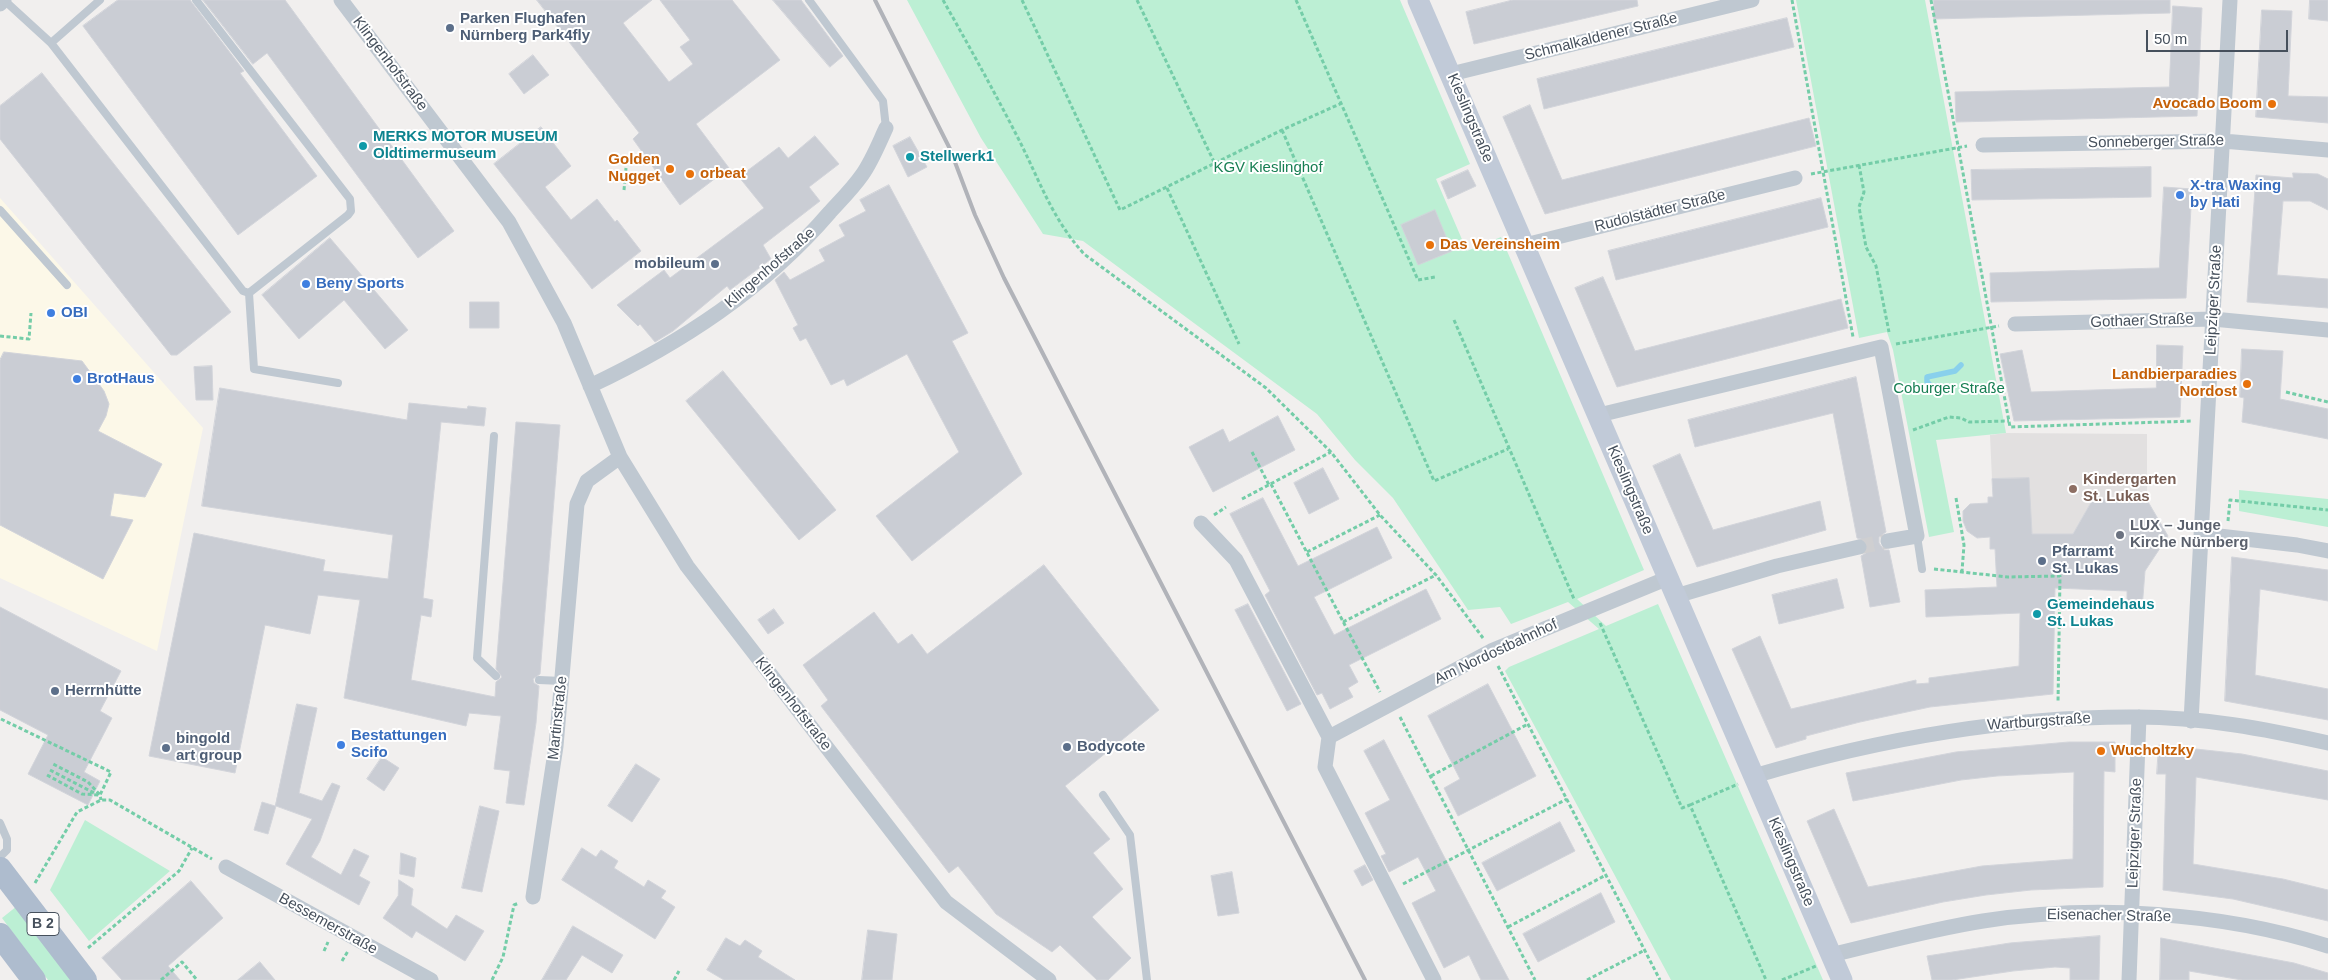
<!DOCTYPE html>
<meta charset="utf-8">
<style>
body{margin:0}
#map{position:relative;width:2328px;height:980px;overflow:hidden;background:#f1efee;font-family:Arial,sans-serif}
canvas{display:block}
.scale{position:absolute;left:2146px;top:30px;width:142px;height:22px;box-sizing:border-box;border:2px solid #46505c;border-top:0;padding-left:6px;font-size:15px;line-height:18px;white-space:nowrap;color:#46505c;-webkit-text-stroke:4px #fff;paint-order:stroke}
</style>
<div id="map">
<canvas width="2328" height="980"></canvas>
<div class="scale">50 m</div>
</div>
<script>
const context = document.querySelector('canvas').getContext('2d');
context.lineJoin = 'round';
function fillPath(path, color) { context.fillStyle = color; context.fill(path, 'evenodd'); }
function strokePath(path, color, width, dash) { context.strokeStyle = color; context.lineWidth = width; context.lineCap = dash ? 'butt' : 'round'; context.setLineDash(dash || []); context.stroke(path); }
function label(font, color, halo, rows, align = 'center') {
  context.font = font + ' Arial,sans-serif'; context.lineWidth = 4; context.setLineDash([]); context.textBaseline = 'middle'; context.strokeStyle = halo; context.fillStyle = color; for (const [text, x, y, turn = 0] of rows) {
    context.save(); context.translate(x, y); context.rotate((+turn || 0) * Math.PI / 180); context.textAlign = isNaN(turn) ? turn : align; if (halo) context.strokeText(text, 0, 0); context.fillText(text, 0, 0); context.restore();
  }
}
fillPath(new Path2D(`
 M 0,198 L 203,428 L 157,651 L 0,578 Z`), '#fcf8e8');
fillPath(new Path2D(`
 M 2006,433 L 2147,434 L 2147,500 L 2093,499 L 2073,534 L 2032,534 L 1992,479 L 1990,435 Z`), '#e2e0e0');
fillPath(new Path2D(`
 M 907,0 L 1400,0 L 1470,164 L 1436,179 L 1467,251 L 1501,237 L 1644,570 L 1577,599 L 1606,626 L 1658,604 L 1823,980 L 1671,980 L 1505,671 L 1509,667 L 1599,629 L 1568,602 L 1511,624 L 1500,607 L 1468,610 L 1393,498 L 1355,460 L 1317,414 L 1083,241 L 1043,234 L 981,138 Z
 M 1796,0 L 1925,0 L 2006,433 L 1936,440 L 1954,532 L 1929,537 L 1893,350 L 1887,332 L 1859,338 Z
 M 2239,490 L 2328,499 L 2328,527 L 2239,511 Z
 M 85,820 L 170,871 L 89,941 L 50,890 Z
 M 17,906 L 72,980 L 48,980 L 2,918 Z`), '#bcefd4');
strokePath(new Path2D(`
 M 1939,386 L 1931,386 L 1927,382 L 1927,377 L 1955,371 L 1961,365`), '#89d0ec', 5.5);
const building = new Path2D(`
 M 118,0 L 190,0 L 244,71 L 240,73 L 317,176 L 238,235 L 83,26 Z
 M 203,0 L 285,0 L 454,231 L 418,258 L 267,53 L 253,64 Z
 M 537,0 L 652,0 L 623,23 L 669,82 L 693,64 L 680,47 L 690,40 L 660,0 L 732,0 L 780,60 L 696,124 L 729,168 L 680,205 L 633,139 L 639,133 Z
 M 773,0 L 801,0 L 843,56 L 830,67 Z
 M 1513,0 L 1637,0 L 1638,6 L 1474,44 L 1466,12 Z
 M 1934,0 L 2170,0 L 2170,13 L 1934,19 Z
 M 2310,0 L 2328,0 L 2328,21 L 2309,19 Z
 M 2173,6 L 2202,8 L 2197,116 L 1956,122 L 1955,92 L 2169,87 Z
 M 2262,10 L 2292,11 L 2288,96 L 2328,97 L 2328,123 L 2256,117 Z
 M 1787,18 L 1794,47 L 1544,109 L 1537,79 Z
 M 533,55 L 549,75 L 524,94 L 509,74 Z
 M 42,73 L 231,312 L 177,355 L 171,355 L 0,139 L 0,106 Z
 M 1530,105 L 1562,180 L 1809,118 L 1816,146 L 1545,214 L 1503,117 Z
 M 541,127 L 571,166 L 545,187 L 571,220 L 597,199 L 615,222 L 617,220 L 641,251 L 592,289 L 494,164 Z
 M 815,136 L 839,164 L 809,187 L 820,201 L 763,245 L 771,259 L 730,290 L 727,286 L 673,331 L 655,342 L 640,324 L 638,326 L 617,305 L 664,270 L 670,278 L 764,208 L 739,177 L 779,147 L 788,158 Z
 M 910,137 L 927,167 L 908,177 L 893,146 Z
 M 2151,167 L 2151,197 L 1972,200 L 1971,170 Z
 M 1468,170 L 1476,186 L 1448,199 L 1441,182 Z
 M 2293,173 L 2318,174 L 2328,179 L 2328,210 L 2310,201 L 2283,201 L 2277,275 L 2328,279 L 2328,308 L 2247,302 L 2256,175 L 2293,178 Z
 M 889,185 L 968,333 L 952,341 L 1022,474 L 912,561 L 876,516 L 959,452 L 907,354 L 847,386 L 844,379 L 831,385 L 806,338 L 800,341 L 793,328 L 798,325 L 775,280 L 784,272 L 790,280 L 825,261 L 819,250 L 845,236 L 839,225 L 866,211 L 860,200 Z
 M 2164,187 L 2192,189 L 2186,298 L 1991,302 L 1990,273 L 2159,268 Z
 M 1821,198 L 1828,227 L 1616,280 L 1608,251 Z
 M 1435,210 L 1452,251 L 1418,265 L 1401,225 Z
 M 330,238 L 408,330 L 385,349 L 344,300 L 299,339 L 262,295 Z
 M 1603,277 L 1635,351 L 1841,299 L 1848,328 L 1617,387 L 1575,288 Z
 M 470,302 L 499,302 L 499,328 L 470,328 Z
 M 2157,345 L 2183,346 L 2180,417 L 2014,421 L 2000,354 L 2022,350 L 2031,392 L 2156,388 Z
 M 2242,349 L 2283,351 L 2280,399 L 2328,409 L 2328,439 L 2242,422 L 2244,398 L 2240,397 Z
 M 4,352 L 82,361 L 104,391 L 109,404 L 106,416 L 98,431 L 162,464 L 145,497 L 114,493 L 110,516 L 133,520 L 103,579 L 0,525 L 0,360 Z
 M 212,366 L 213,400 L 196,400 L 194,367 Z
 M 723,371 L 836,510 L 799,540 L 686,401 Z
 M 1856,377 L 1886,532 L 1879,537 L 1879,543 L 1884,550 L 1889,550 L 1900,602 L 1870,607 L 1861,556 L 1866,553 L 1868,545 L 1865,540 L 1857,538 L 1833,413 L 1695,447 L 1688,420 Z
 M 220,388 L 407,420 L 409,403 L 467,409 L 468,406 L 486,408 L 484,426 L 441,422 L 423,598 L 433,600 L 431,617 L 421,615 L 411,680 L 495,697 L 496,682 L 502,677 L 496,669 L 516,422 L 560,425 L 540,674 L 533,679 L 534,683 L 539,686 L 536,723 L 524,805 L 506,803 L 510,771 L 494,769 L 501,716 L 469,713 L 466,726 L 344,698 L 360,600 L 318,595 L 310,634 L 265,625 L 235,773 L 149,756 L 194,533 L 325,560 L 323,571 L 388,579 L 393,535 L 202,506 Z
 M 1278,416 L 1295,450 L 1213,492 L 1189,447 L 1223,429 L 1229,442 Z
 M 1680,454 L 1713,530 L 1820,501 L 1826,530 L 1697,567 L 1653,466 Z
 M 1323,468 L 1339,499 L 1309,514 L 1294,483 Z
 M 2029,478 L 2032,534 L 2073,534 L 2093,499 L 2147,500 L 2168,536 L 2145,571 L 2142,609 L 2127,608 L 2127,591 L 2055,588 L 2053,694 L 1930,707 L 1860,722 L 1806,736 L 1806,739 L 1776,748 L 1732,649 L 1760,636 L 1791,709 L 1916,680 L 1916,684 L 1929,683 L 1929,678 L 2019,666 L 2020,613 L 1926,617 L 1925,590 L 1997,587 L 1995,549 L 1990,549 L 1990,537 L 1977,538 L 1967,531 L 1963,521 L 1963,511 L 1970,504 L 1988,503 L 1988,497 L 1993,497 L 1992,479 Z
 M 1263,498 L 1298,566 L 1377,527 L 1392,558 L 1314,597 L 1334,635 L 1426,589 L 1441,619 L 1349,665 L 1358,682 L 1348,688 L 1353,697 L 1330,709 L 1322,693 L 1317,695 L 1265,595 L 1270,591 L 1230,514 Z
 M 2232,557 L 2328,570 L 2328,601 L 2260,589 L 2255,675 L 2328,689 L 2328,720 L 2225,701 Z
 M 1044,565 L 1159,710 L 1065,786 L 1110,839 L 1093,853 L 1123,889 L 1092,917 L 1131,958 L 1108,980 L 1097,980 L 1060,945 L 1052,952 L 996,914 L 958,866 L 949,873 L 821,706 L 828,700 L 803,665 L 874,612 L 898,644 L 912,634 L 927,654 Z
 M 1837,579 L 1844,608 L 1779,624 L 1772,595 Z
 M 1248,604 L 1301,704 L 1287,711 L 1235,610 Z
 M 0,607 L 121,671 L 100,711 L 112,718 L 84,772 L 100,781 L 88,805 L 28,774 L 48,735 L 0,710 Z
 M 774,609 L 784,623 L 768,634 L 758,620 Z
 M 1488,684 L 1536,776 L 1458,816 L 1444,788 L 1460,779 L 1428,716 Z
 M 297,704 L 317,708 L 299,793 L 322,801 L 332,783 L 340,786 L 320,841 L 311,857 L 341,875 L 354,849 L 369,856 L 359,876 L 370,882 L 359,905 L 286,864 L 312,819 L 276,806 L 268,834 L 254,830 L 262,802 L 275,806 Z
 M 1384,740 L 1450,868 L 1509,980 L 1481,980 L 1469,955 L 1444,968 L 1412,903 L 1436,891 L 1418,857 L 1389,872 L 1381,856 L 1386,854 L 1365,813 L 1390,800 L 1364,751 Z
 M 2069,742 L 2115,742 L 2115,772 L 2104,771 L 2103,887 L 2031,890 L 1986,895 L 1943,902 L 1851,923 L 1807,821 L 1834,809 L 1868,887 L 1982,866 L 2073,859 L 2074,772 L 1997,776 L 1961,780 L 1853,801 L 1846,773 L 1956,752 Z
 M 2159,745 L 2242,754 L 2328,771 L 2328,800 L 2196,777 L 2193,864 L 2283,879 L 2328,890 L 2328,921 L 2233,899 L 2163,890 L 2166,774 L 2157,774 Z
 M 382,757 L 399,768 L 384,791 L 367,779 Z
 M 636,764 L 660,779 L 632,822 L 608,806 Z
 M 480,806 L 499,811 L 482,892 L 462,888 Z
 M 1560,822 L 1575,851 L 1497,891 L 1482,863 Z
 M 582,848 L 596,857 L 601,850 L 618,861 L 614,868 L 644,887 L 648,880 L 666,891 L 661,898 L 675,907 L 655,939 L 562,880 Z
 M 401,853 L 416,858 L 414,877 L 400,874 Z
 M 1365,865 L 1373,880 L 1362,886 L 1354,871 Z
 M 1232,872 L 1239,913 L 1218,916 L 1211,876 Z
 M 399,880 L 413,889 L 411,905 L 447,929 L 456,915 L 484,931 L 465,961 L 416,931 L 412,938 L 383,918 L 398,896 Z
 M 191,881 L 223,918 L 168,966 L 180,980 L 122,980 L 102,958 Z
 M 1601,893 L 1615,922 L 1538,962 L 1523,934 Z
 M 573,926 L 623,955 L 612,973 L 582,955 L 566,980 L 542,980 Z
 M 868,930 L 897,934 L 892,980 L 862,980 Z
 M 2100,936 L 2099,980 L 2070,980 L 2070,968 L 2055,967 L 2013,971 L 1952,980 L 1932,980 L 1927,956 L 2010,943 Z
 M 726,938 L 740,946 L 745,940 L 762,951 L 758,957 L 795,980 L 724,980 L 707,970 Z
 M 2161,938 L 2294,963 L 2328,973 L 2328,980 L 2242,980 L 2189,971 L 2189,980 L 2160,980 Z
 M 260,962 L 275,980 L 238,980 Z`);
fillPath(building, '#cacdd4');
strokePath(building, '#d2d4da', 1);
strokePath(new Path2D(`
 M 1859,547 L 1888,541`), '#cfcfd1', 15, [15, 8]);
strokePath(new Path2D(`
 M 943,0 C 969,46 994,91 1018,138 C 1040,181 1051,217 1084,254 L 1266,388 L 1331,452 L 1380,515 L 1436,575 L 1483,638
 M 1022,0 L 1120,210 L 1282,130 L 1342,103
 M 1137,0 L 1215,164
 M 1296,0 L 1418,280 L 1435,277
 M 1792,0 L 1853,337
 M 1931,0 L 2010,427 L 2193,421
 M 1282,130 L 1434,481 L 1508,449
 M 1859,165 L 1864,192 L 1859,207 L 1866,247 L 1876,266 L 1889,332
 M 1811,174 L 1967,146
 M 1167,188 L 1239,344
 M 624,190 L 626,168
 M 1454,320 L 1574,599
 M 0,336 L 29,339 L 31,313
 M 1896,344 L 1999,326
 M 2286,392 L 2328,402
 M 1913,430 L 1949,417 L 1961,418 L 1969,422 L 2009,421
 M 1252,452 L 1269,485
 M 1271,484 L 1380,692
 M 1956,498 L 1964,545 L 1962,571
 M 1242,499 L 1331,452
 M 1214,515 L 1226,507
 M 2228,521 L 2230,500 L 2328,510
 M 1307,552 L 1380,515
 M 1934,569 L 2008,577 L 2060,576 L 2058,703
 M 1343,622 L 1436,575
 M 1600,623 L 1682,808 L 1690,805 L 1766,980
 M 1498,666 L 1660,980
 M 1400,717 L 1535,980
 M 1,719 L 111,772 L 100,795 L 101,800
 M 50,770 L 96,794
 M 47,775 L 82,794 L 100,795 L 88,782 L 53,764
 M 1431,776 L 1528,724
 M 1690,805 L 1738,784
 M 35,883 L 77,812 L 101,800 L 110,800 L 212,859
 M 1403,884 L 1567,799
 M 1508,927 L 1606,875
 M 88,948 L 179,871 L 192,848
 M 324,951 L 328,942
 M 342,961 L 348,951
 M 161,980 L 182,962 L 197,980
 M 492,980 L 503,957 L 514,905 L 519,903
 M 674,980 L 679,971
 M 1587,980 L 1645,950
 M 1782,980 L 1816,966`), '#74cda8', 3, [4, 2.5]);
strokePath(new Path2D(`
 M 4,0 L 51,43 L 243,291 L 249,293 L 348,215 L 351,211 L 350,199 L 196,0
 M 809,0 L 883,101 L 886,128
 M 51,43 L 100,0
 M 0,210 L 67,285
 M 249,293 L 254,369 L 338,383
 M 494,436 L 477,658 L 496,676
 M 1917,536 L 1922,569
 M 539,680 L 562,681
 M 1103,795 L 1130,835 L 1147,980
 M 0,823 L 7,839 L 7,850 L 0,857`), '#bfc8d1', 8);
strokePath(new Path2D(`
 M 341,0 L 509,222 L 564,323 L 620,457 L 687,566 L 946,902 L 1049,980
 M 0,4 L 4,0
 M 1451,74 L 1752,0
 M 1983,145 L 2223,141 L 2328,150
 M 1525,245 L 1795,178
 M 2015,324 L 2213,319 L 2328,330
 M 590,386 C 681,343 764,289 830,212 C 841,200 853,188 862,175 C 872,161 879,143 886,128
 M 1599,415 L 1881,347 L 1917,536 L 1888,541
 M 1201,523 L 1236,560 L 1329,737
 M 2202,534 L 2297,545 L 2328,551
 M 1676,596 L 1777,566 L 1859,547
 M 2191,721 L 2230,0
 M 1754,776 C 1879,739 2007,716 2137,717 C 2201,717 2266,729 2328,743
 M 226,867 L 431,980
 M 533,897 L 556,746 L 577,504 L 587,481 L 620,457
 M 1831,955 C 1881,943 1932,929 1983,921 C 2094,904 2221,912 2328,946
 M 1434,980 L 1325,767 L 1329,737 L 1491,651 L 1668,578
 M 2129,980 L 2139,717`), '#bfc8d1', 15);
strokePath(new Path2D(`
 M 1418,0 L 1842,980`), '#c1cad8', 21);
strokePath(new Path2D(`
 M 0,869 L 85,980
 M 0,935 L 34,980`), '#aebcce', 24);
strokePath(new Path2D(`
 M 875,0 L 950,149 L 975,215 L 1004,278 L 1365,980`), '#b1b3b9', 4);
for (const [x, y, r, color] of [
 [450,28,5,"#5c6f8a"],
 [2272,104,5,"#e8710a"],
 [363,146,5,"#0f9aa8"],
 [910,157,5,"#0f9aa8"],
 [670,169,5,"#e8710a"],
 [690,174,5,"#e8710a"],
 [2180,195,5,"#3f7fe0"],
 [1430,245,5,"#e8710a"],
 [715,264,5,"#5c6f8a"],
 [306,284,5,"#3f7fe0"],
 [51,313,5,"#3f7fe0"],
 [77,379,5,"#3f7fe0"],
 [2247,384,5,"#e8710a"],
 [2073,489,5,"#8d6e63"],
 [2120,535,5,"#6b7280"],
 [2042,561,5,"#5c6f8a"],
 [2037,614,5,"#0f9aa8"],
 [55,691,5,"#5c6f8a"],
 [341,745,5,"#3f7fe0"],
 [1067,747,5,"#5c6f8a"],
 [166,748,5,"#5c6f8a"],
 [2101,751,5,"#e8710a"]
]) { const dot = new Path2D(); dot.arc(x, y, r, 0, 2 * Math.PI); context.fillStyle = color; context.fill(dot); strokePath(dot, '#fff', 2); }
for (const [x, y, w] of [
 [43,924,32]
]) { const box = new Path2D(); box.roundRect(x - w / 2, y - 11.5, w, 23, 4); context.fillStyle = '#fff'; context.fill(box); strokePath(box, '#46505c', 1); }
label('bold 14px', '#46505c', null, [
 ["B 2",43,924]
]);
label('bold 15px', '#4e5e75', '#fff', [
 ["Parken Flughafen",460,19],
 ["Nürnberg Park4fly",460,36],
 ["mobileum",705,264,"right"],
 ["Pfarramt",2052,552],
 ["St. Lukas",2052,569],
 ["Herrnhütte",65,691],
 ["bingold",176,739],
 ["art group",176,756],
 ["Bodycote",1077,747]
], 'left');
label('15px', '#46505c', '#fff', [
 ["Schmalkaldener Straße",1601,37,-14],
 ["Klingenhofstraße",390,64,53],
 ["Kieslingstraße",1470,118,67],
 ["Sonneberger Straße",2156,142,-1],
 ["Rudolstädter Straße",1660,211,-14],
 ["Klingenhofstraße",770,268,-41],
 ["Leipziger Straße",2214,300,-87],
 ["Gothaer Straße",2142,321,-2],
 ["Kieslingstraße",1630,490,67],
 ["Am Nordostbahnhof",1496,652,-25],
 ["Klingenhofstraße",793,704,52],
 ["Martinstraße",558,718,-84],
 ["Wartburgstraße",2039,722,-4],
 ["Leipziger Straße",2135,833,-88],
 ["Kieslingstraße",1791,862,67],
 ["Eisenacher Straße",2109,916,1],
 ["Bessemerstraße",328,924,29]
]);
label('bold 15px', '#c56008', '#fff', [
 ["Avocado Boom",2262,104],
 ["Golden",660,160],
 ["Nugget",660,177],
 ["orbeat",700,174,"left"],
 ["Das Vereinsheim",1440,245,"left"],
 ["Landbierparadies",2237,375],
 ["Nordost",2237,392],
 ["Wucholtzky",2111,751,"left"]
], 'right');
label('bold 15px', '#0d838f', '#fff', [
 ["MERKS MOTOR MUSEUM",373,137],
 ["Oldtimermuseum",373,154],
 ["Stellwerk1",920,157],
 ["Gemeindehaus",2047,605],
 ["St. Lukas",2047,622]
], 'left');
label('15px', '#167e52', '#fff', [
 ["KGV Kieslinghof",1268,168],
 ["Coburger Straße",1949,389]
]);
label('bold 15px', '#366cbe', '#fff', [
 ["X-tra Waxing",2190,186],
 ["by Hati",2190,203],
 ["Beny Sports",316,284],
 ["OBI",61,313],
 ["BrotHaus",87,379],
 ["Bestattungen",351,736],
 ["Scifo",351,753]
], 'left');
label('bold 15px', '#785e54', '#fff', [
 ["Kindergarten",2083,480],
 ["St. Lukas",2083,497]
], 'left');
label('bold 15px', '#5b616d', '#fff', [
 ["LUX – Junge",2130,526],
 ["Kirche Nürnberg",2130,543]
], 'left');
</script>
